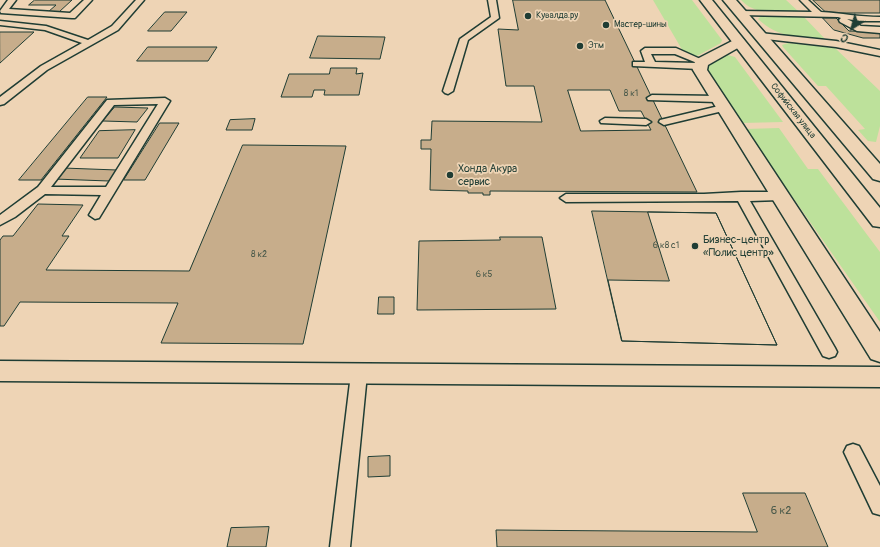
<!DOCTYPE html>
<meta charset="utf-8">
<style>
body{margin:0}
#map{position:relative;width:880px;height:547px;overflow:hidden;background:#eed4b5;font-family:Pangolin,sans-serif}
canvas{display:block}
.north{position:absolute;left:832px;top:8px;width:40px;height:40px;-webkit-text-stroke:3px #eed4b5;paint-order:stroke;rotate:217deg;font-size:11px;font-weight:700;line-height:16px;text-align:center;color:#1f3d34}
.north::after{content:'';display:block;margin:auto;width:14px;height:18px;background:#1f3d34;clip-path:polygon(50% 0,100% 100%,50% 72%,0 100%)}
</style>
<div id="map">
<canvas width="880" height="547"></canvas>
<div class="north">С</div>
</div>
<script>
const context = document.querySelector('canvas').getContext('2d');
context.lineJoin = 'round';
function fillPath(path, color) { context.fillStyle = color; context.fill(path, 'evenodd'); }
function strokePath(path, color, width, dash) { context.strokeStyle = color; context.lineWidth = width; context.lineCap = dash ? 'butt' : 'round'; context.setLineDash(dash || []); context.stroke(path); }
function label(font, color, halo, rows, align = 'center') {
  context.font = font + ' Pangolin,sans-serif'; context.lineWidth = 3.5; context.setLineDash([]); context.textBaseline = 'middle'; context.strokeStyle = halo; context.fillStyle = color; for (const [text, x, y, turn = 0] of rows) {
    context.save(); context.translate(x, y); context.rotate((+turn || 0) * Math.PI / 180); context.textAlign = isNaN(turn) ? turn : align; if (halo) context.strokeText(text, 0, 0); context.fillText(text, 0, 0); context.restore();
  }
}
fillPath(new Path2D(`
 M 653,0 L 692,0 L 722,40 L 721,43 L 697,56 L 684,53 Z
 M 741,0 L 786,0 L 799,12 C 779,12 755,16 741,0 Z
 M 761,16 L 804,17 L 826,40 C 799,37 778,38 758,19 Z
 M 788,43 L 835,48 L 880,91 L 880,126 L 876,142 L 868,141 L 858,130 L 865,129 L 826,86 L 818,86 L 783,47 L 782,45 Z
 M 725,55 L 728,55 L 735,57 L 783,122 L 742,123 L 707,68 L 711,63 Z
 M 779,128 L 808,169 L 818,169 L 880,252 L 880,322 L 745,129 Z`), '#bde19b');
const building = new Path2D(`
 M 35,0 L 72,0 L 59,12 L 48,12 L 56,5 L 29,5 Z
 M 513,0 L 605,0 L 697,192 L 490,191 L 490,195 L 483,195 L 483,193 L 468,193 L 468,191 L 430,190 L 431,149 L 421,149 L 421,140 L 431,140 L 432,121 L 542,122 L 534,86 L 506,86 L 498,29 L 518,30 ZM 568,90 L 610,90 L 619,111 L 641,111 L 651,130 L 581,131 Z
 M 813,0 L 880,0 L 880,13 L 827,13 Z
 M 165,12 L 187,12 L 171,31 L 148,31 Z
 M 823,18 L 836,18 L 849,31 L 880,32 L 880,38 L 863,38 L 834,30 Z
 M 0,32 L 34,32 L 0,63 Z
 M 318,36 L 385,37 L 380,59 L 310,58 Z
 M 148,47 L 217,47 L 208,61 L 137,61 Z
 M 331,68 L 357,68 L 356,74 L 363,73 L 359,95 L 324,95 L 325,90 L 314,90 L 312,97 L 281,97 L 289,74 L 329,74 Z
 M 88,97 L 107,97 L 41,180 L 19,180 Z
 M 115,107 L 148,108 L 137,122 L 103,121 Z
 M 255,119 L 252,130 L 226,130 L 230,120 Z
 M 160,123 L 179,123 L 145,180 L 124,180 Z
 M 135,130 L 118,158 L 80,158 L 99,131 Z
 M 243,145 L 346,146 L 303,344 L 161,343 L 178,303 L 20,302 L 4,326 L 0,326 L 0,240 L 3,236 L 13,236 L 38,204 L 83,205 L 62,236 L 69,236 L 46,270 L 189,271 Z
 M 63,168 L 117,170 L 109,181 L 54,179 Z
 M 592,211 L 716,213 L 777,345 L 622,341 Z
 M 648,212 L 716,213 L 777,345 L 622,341 L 608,280 L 669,281 Z
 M 500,237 L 542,237 L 556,309 L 417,310 L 419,241 L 500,240 Z
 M 379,297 L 394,297 L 394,314 L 378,314 Z
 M 390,456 L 390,476 L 368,477 L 368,457 Z
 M 743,493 L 805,493 L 828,547 L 497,547 L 496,530 L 757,532 Z
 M 269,527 L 266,547 L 227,547 L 231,528 Z`);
fillPath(building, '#c7ad8b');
strokePath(building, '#1f3d34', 1);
const service = new Path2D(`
 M 8,0 L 16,0 L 9,9 L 70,13 L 84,0 L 92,0 L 75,18 L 72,18 L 1,13 L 0,11 Z
 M 136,0 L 144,0 L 118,30 L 47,70 L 4,104 L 0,105 L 0,97 L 41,66 L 82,43 L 45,30 L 0,25 L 0,21 L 46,26 L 88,40 L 112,26 Z
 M 488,0 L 496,0 L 499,18 L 468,40 L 453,91 L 448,94 L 445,93 L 443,91 L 460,39 L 491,17 Z
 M 800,0 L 808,0 L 821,12 C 841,13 860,17 880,17 L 880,21 L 860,21 L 847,19 L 861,26 L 880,27 L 880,33 L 857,31 L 840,22 L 839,20 L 841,18 L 838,17 L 740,15 L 736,13 L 740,11 L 812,12 Z
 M 760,33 L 836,41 L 880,50 L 880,56 L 836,47 L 757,38 L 757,34 Z
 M 645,48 L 676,48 L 707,62 L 703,65 L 702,68 L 699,69 L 633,66 L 633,62 L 645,62 L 641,51 ZM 651,54 L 675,54 L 697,63 L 655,62 Z
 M 652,95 L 717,96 L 722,99 L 717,102 L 648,100 L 647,98 Z
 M 165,98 L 170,101 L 99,218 L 95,219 L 89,215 L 101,195 L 45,194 L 15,217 L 0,225 L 0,215 L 38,187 L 107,100 ZM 158,104 L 106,187 L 51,187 L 114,105 Z
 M 723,105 L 728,108 L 727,110 L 664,125 L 659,122 L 660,120 Z
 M 605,118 L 646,119 L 651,122 L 646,125 L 601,123 L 600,121 Z
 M 741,192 L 780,192 L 786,196 L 780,200 L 750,201 L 835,348 L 837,352 L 835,356 L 829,358 L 823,356 L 738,201 L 566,202 L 560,198 L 566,194 L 704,194 Z
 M 359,367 L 365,369 L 367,374 L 350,547 L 330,547 L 351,374 L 353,369 Z
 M 853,444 L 859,446 L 880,486 L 880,515 L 873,513 L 844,452 L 847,446 Z`);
const minor = new Path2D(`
 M 738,38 L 743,39 L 745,42 L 743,45 L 708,65 L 707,70 L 880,332 L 880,362 L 871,359 L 693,70 L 692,67 L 697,59 Z
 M 0,361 L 880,367 L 880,387 L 0,381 Z`);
const primary = new Path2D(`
 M 700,0 L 712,0 L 880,208 L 880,227 L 873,226 Z
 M 723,0 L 736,0 L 880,164 L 880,181 L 873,179 Z`);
strokePath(service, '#1f3d34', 3);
strokePath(minor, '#1f3d34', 3);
strokePath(primary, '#1f3d34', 3);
fillPath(service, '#eed4b5');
fillPath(minor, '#eed4b5');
fillPath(primary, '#eed4b5');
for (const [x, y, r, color] of [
 [528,16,4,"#1f3d34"],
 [606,25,4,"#1f3d34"],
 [580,46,4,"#1f3d34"],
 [450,175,4,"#1f3d34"],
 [695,246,4,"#1f3d34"]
]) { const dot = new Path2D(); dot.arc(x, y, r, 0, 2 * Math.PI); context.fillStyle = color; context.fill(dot); strokePath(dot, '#eed4b5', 1.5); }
label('9px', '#1f3d34', '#eed4b5', [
 ["Кувалда.ру",536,16],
 ["Мастер-шины",614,25],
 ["Этм",588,46]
], 'left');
label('9px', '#49594a', null, [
 ["8 к1",631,94],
 ["6 к8 с1",666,246],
 ["8 к2",259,255],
 ["6 к5",484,275]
]);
label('9px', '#1f3d34', '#eed4b5', [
 ["Софийская улица",793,111,52]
]);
label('11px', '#1f3d34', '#eed4b5', [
 ["Хонда Акура",458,169],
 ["сервис",458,182],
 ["Бизнес-центр",703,240],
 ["«Полис центр»",703,253]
], 'left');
label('11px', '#49594a', null, [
 ["6 к2",781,511]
]);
</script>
